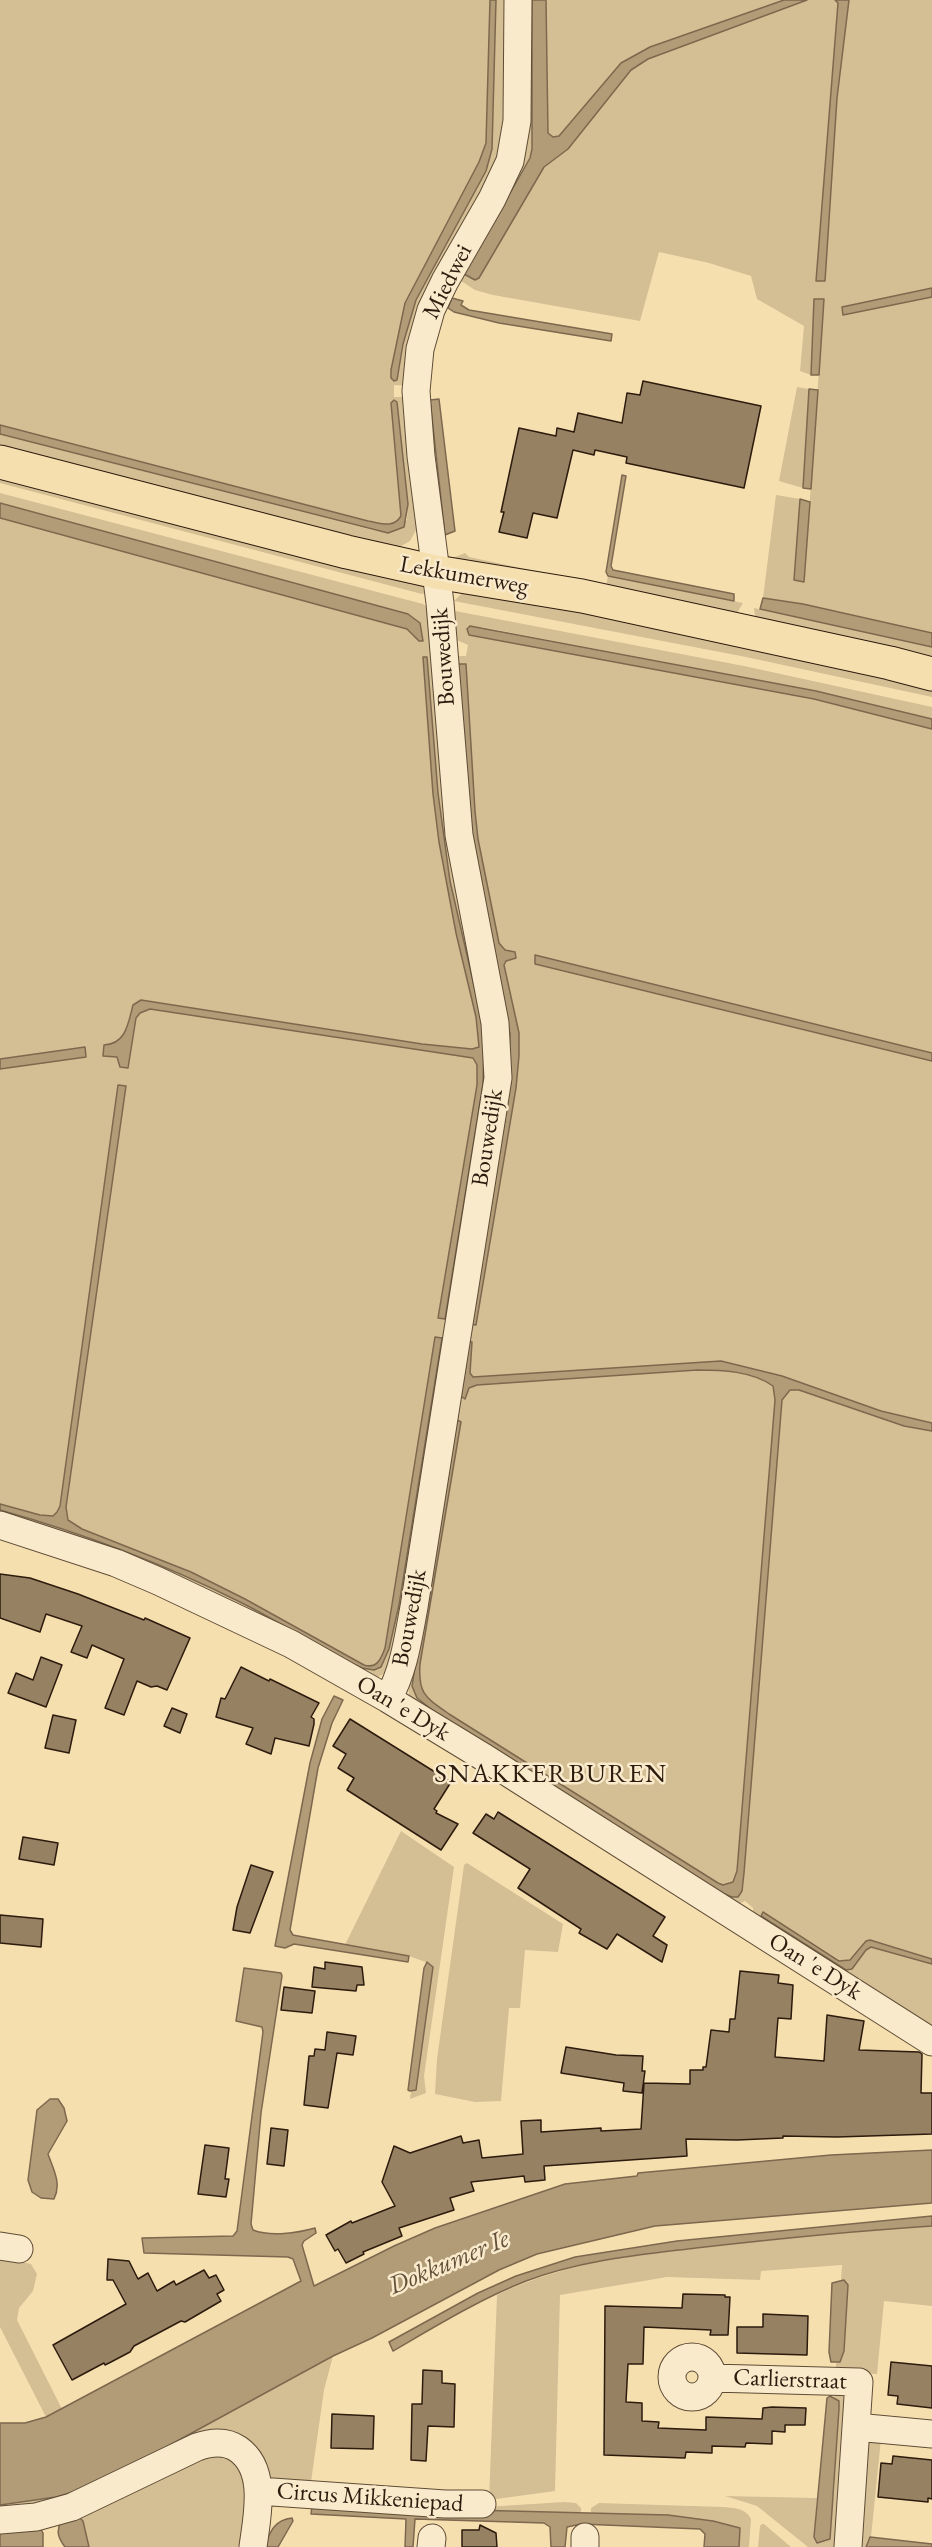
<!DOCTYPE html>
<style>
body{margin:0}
canvas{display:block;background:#f6dfaf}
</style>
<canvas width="932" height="2547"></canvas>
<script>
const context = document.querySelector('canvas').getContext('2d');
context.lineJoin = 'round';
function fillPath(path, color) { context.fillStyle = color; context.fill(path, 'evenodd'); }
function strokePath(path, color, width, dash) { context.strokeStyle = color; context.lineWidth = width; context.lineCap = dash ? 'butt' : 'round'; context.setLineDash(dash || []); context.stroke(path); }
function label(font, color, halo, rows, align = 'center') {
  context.font = font + ' "EB Garamond",serif'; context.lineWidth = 5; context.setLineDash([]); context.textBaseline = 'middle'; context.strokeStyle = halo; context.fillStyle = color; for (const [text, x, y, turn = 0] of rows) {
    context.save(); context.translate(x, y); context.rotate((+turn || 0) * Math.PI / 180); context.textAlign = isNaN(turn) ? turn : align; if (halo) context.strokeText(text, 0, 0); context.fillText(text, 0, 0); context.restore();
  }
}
fillPath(new Path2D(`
 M 0,0 L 490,0 L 486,143 L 479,162 L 405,303 L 391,370 L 391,378 L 397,380 L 403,344 L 416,300 L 486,171 L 492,149 L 496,0 L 512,0 L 512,120 L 410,386 L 394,385 L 394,397 L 410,397 L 421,521 L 410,541 L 394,550 L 0,452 L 0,434 L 372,530 L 388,533 L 407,520 L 408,503 L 397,402 L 391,404 L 401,516 L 391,525 L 368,521 L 0,425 Z
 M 523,0 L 532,0 L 532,149 L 530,158 L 465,274 L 475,280 L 479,278 L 544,167 L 568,149 L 631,70 L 648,59 L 807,0 L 835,0 L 838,3 L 816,281 L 824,281 L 837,98 L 849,0 L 932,0 L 932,288 L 842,307 L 844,315 L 932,297 L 932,633 L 803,604 L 763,598 L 776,495 L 800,499 L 794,579 L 804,582 L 824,299 L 814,299 L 811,375 L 800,371 L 804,326 L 757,299 L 751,276 L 709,263 L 659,252 L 640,321 L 493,295 L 475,290 L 458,279 L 505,188 Z
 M 546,0 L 784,0 L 650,47 L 621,63 L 559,136 L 553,137 L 548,133 Z
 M 797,387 L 809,389 L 803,488 L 779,481 Z
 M 0,472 L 422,585 L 425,593 L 422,594 L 0,483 Z
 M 0,493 L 423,604 L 427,607 L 490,1053 L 399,1651 L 388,1671 L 375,1679 L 0,1518 L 0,1510 C 82,1533 164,1564 240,1602 C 282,1623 320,1648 362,1668 L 381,1667 L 389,1649 L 399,1605 L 442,1338 L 435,1338 L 385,1648 C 381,1659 377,1669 364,1665 L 245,1599 L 191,1572 L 72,1525 L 66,1514 L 66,1507 L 126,1086 L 60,1506 L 57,1512 L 53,1516 L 40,1515 L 0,1504 L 0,1069 L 86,1056 L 85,1047 L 0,1059 L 0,518 L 407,629 L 414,634 L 408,614 L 0,503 ZM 423,657 L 438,793 L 450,881 L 484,1044 L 483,1084 L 445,1319 L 453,1223 L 477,1085 L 477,1065 L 473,1058 L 150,1009 L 139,1013 L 136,1018 L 120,1064 L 117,1057 L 113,1056 L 112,1045 L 124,1036 L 133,1005 L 141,1000 L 422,1044 L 472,1049 L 479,1047 L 476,1017 L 446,882 L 433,794 Z
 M 465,553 L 469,557 L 606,586 L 608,576 L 743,603 L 734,618 L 450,559 Z
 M 463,592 L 551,605 L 932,684 L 932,697 L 746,657 L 454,601 Z
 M 754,608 L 932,647 L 932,663 L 756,623 Z
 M 450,610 L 744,666 L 932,707 L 932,719 L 816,691 L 487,628 L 470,626 L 467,629 L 469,635 L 814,699 L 932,729 L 932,1053 L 535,956 L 536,965 L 932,1061 L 932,1423 L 881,1411 L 782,1376 L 721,1361 L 473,1377 L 470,1373 L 472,1342 L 466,1342 L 459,1395 L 465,1399 L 469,1388 L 477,1385 L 697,1370 C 722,1370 752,1371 773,1386 L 775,1400 L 737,1871 L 733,1882 L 723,1885 L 718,1883 L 449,1714 C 425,1697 418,1694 420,1664 L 461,1423 L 455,1419 L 412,1686 L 417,1698 L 445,1720 L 722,1893 L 732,1897 L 738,1897 L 742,1891 L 744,1873 L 782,1400 L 790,1390 L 800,1390 L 904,1426 L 932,1431 L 932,1959 L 870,1940 L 866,1941 L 850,1960 L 843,1962 L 764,1912 L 761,1916 L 846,1970 L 852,1969 L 866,1950 L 871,1947 L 932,1964 L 932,2031 L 753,1918 L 753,1908 L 745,1901 L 736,1905 L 731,1905 L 417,1708 L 409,1695 L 407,1675 L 505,1074 L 501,1022 L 466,834 L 450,671 L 449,660 L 456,656 L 466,656 L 468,645 L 450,637 L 448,617 ZM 465,664 L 472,788 L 478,839 L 499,943 L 505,950 L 515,952 L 516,958 L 506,961 L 504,965 L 519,1033 L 519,1055 L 476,1325 L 469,1324 L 508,1087 L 510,1034 L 470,839 L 455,665 Z
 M 401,1831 L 454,1867 L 424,2076 L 426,2093 L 410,2099 L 431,1964 L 409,1956 L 345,1945 Z
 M 467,1863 L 563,1924 L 558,1952 L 525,1950 L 520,2008 L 509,2008 L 501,2101 L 475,2102 L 435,2094 L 437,2059 L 464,1865 Z
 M 932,2226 L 932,2306 L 884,2301 L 877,2374 L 836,2372 L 836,2363 L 840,2362 L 844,2351 L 848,2285 L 841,2280 L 842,2265 L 761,2271 L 760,2280 L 667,2277 L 560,2295 L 555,2491 L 489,2500 L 497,2295 C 534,2277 572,2267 612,2258 L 839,2232 Z
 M 0,2257 L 31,2264 L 37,2274 L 33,2291 L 19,2308 L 17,2320 L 62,2409 L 46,2417 L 0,2327 Z
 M 333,2356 L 324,2390 L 310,2489 L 275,2485 L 253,2448 L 230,2433 L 101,2490 L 0,2514 L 0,2505 L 56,2497 L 73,2492 L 157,2452 Z
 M 834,2390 L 840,2391 L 847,2397 L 839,2547 L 808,2547 L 757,2506 L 725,2496 L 817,2498 L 814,2537 L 834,2495 L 839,2409 L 839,2401 L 834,2397 Z
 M 881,2439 L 871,2537 L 867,2541 L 866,2547 L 857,2547 L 867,2441 Z
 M 220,2451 L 244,2468 L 247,2547 L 89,2547 L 78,2516 L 198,2454 Z
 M 564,2502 L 576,2503 L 581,2508 L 581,2513 L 454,2509 Z
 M 599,2503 L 723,2507 C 733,2508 746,2508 751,2519 L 749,2547 L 739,2547 L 739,2528 L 668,2515 L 591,2513 L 591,2508 Z
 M 762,2524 L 764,2524 L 791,2547 L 758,2547 L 760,2526 Z`), '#d4be94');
const water = new Path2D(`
 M 490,0 L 496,0 L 492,149 L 486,171 L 416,300 L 403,344 L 397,380 L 394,381 L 391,378 L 391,370 L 405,303 L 479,162 L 486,143 Z
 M 532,0 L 546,0 L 548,133 L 553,137 L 559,136 L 621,63 L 650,47 L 784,0 L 807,0 L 648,59 L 631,70 L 568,149 L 544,167 L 479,278 L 475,280 L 464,274 L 530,158 L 532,149 Z
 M 835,0 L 849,0 L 837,98 L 825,281 L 816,281 L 838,3 Z
 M 932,288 L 932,297 L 843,315 L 842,307 Z
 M 452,298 L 463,301 L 461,305 L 469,310 L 612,334 L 611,341 L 499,323 L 454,312 L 448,308 Z
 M 814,299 L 824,299 L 819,375 L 811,375 Z
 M 809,389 L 818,390 L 811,489 L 803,488 Z
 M 439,399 L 455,531 L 445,535 L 430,400 Z
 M 394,400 L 397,402 L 408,504 L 404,527 L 388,533 L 0,434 L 0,425 L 368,521 C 381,523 393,529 401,516 L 391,403 Z
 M 622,475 L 626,476 L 611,566 L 613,570 L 734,594 L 734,601 L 608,576 L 606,572 Z
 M 800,499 L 810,502 L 804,582 L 794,580 Z
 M 0,503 L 408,614 L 420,623 L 423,641 L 419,641 L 407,629 L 0,518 Z
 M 763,598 L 803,604 L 932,633 L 932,647 L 760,609 Z
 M 470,626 L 816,691 L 932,719 L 932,729 L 814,699 L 469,635 L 467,629 Z
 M 423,657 L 427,657 L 438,793 L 450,881 L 481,1016 L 484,1044 L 483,1084 L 445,1319 L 438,1318 L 477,1085 L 477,1065 L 473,1058 L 150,1009 L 140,1013 L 136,1018 L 128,1068 L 120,1067 L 117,1057 L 103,1056 L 104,1045 C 126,1044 128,1024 133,1005 L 141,1000 L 422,1044 L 472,1049 L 479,1047 L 476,1017 L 456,933 L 439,842 L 433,794 Z
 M 455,664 L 466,664 L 475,811 L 478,839 L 499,943 L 505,950 L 515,952 L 516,958 L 506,961 L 504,965 L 519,1033 L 519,1056 L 516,1088 L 476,1325 L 469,1324 L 508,1087 L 510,1034 L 470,839 Z
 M 535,955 L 932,1053 L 932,1061 L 535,964 Z
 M 85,1047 L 86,1057 L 0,1069 L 0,1059 Z
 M 118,1085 L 126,1086 L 66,1507 L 68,1520 L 82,1529 L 191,1572 L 245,1599 L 364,1665 C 377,1669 381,1659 385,1648 L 435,1337 L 442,1338 L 399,1605 L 389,1649 L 381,1667 L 374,1670 L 362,1668 C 320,1648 282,1623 240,1602 C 164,1564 82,1533 0,1510 L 0,1504 L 40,1515 L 53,1516 L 57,1512 L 60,1506 Z
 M 466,1341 L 472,1342 L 470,1373 L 473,1377 L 721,1361 L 782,1376 L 881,1411 L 932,1423 L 932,1431 L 904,1426 L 799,1390 L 790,1390 L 782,1400 L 744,1873 L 742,1891 L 738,1897 L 732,1897 L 722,1893 L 445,1720 L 417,1698 L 412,1686 L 454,1418 L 461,1422 L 420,1664 C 418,1694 425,1697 449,1714 L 718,1883 L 723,1885 L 733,1882 L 737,1871 L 775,1400 L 773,1386 C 752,1371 722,1370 697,1370 L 477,1385 L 469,1388 L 465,1399 L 459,1395 Z
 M 334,1696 L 343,1700 L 332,1723 L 318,1768 L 290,1930 L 293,1935 L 298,1936 L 409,1956 L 408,1962 L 294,1944 L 285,1948 L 275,1946 L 310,1763 L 322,1719 Z
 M 763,1912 L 839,1961 L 850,1960 L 866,1941 L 870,1940 L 932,1959 L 932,1964 L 871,1947 L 866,1950 L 852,1969 L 846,1970 L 761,1916 Z
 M 427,1962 L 433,1967 L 416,2090 L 410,2091 L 408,2090 L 424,1968 Z
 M 244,1968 L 281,1973 L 282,1976 L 261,2113 L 251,2224 L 253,2230 C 271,2237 297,2233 315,2228 L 316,2233 L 304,2241 L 302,2245 L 314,2286 L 394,2246 L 435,2228 L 565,2184 L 637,2176 L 638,2173 L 831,2155 L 932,2150 L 932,2203 L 655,2226 L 537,2254 L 499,2270 L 372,2338 L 333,2356 L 157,2452 L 73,2492 L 56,2497 L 0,2505 L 0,2423 L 25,2423 L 46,2417 L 301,2281 L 293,2259 L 288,2257 L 144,2253 L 142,2238 L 233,2236 L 237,2231 L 263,2032 L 262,2027 L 236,2021 Z
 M 50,2099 L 58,2099 L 64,2108 L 67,2121 L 48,2154 C 53,2169 62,2183 54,2199 L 41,2198 L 32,2192 L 28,2180 L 37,2110 Z
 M 932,2216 L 932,2226 C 853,2231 775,2239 696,2248 C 639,2255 581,2260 526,2281 C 480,2299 436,2326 393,2351 L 389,2342 L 478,2293 L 516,2276 L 575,2257 L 677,2241 Z
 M 844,2280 L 848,2285 L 844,2351 L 840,2362 L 831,2362 L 829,2352 L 832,2283 Z
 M 830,2396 L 839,2401 L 839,2409 L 830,2539 L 817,2543 L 814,2537 L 827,2398 Z
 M 312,2506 L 668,2515 L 713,2521 L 740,2528 L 739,2547 L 704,2547 L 705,2534 L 700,2529 L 581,2524 L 567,2527 L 565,2547 L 551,2547 L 550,2527 L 544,2523 L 415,2519 L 413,2547 L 405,2547 L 406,2519 L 311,2514 Z
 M 78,2516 L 83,2521 L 89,2547 L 65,2547 C 58,2538 56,2531 61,2521 Z
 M 292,2518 L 293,2521 L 278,2547 L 264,2547 C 270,2532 274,2520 292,2518 Z
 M 39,2526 L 43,2533 L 43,2547 L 0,2547 L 0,2530 Z
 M 870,2537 L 932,2544 L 932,2547 L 866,2547 Z`);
fillPath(water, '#b29c78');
strokePath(water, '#7d684e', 1.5);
const building = new Path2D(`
 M 643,381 L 761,406 L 744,488 L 626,463 L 627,457 L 595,450 L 594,455 L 573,450 L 557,518 L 533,513 L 527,538 L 499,532 L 504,512 L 501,512 L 519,428 L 556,436 L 557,428 L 574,432 L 578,413 L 622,423 L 627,393 L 640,395 Z
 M 0,1574 L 30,1578 L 78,1594 L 144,1620 L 145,1618 L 190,1638 L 167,1690 L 157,1686 L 151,1687 L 137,1681 L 124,1715 L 105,1708 L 124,1659 L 92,1645 L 87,1658 L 71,1652 L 82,1626 L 46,1614 L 40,1632 L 0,1618 Z
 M 41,1657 L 62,1665 L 46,1707 L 8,1693 L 16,1673 L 33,1680 Z
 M 241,1667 L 269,1681 L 270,1679 L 319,1703 L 311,1717 L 314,1719 L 314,1724 L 309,1746 L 275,1738 L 271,1754 L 246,1744 L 253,1728 L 216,1717 L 221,1698 L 225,1699 Z
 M 172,1708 L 187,1714 L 180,1733 L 164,1726 Z
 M 53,1715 L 76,1720 L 69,1753 L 45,1748 Z
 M 350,1719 L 451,1782 L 434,1809 L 437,1811 L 436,1813 L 458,1824 L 441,1850 L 347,1790 L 354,1778 L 338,1768 L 346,1754 L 333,1746 Z
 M 498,1812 L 665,1917 L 653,1936 L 667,1945 L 662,1962 L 617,1934 L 607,1949 L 579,1933 L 581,1929 L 518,1888 L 530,1869 L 473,1833 L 486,1814 L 494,1819 Z
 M 23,1837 L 58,1843 L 54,1865 L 19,1859 Z
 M 251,1865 L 273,1872 L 250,1933 L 233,1930 L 237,1907 Z
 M 0,1915 L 43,1919 L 41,1947 L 0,1943 Z
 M 325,1962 L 362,1967 L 364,1985 L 357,1985 L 356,1991 L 312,1987 L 314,1967 L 325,1969 Z
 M 740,1971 L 779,1975 L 778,1983 L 793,1985 L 791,2019 L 778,2018 L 775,2057 L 824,2061 L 827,2015 L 864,2021 L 859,2050 L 919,2052 L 922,2054 L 921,2093 L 932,2093 L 932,2134 L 837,2137 L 783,2136 L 783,2138 L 737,2140 L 686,2139 L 687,2156 L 544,2166 L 545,2180 L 525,2182 L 524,2176 L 471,2182 L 474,2191 L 450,2198 L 454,2210 L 399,2228 L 402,2236 L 363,2252 L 364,2254 L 346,2263 L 338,2249 L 335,2251 L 326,2235 L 351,2221 L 352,2223 L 395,2206 L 382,2182 L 394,2146 L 410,2153 L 461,2136 L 463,2143 L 479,2140 L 482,2158 L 523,2154 L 521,2121 L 541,2120 L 541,2132 L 601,2128 L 601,2131 L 641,2129 L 644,2083 L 690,2084 L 690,2070 L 703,2070 L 703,2067 L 706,2067 L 711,2030 L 729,2032 L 730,2019 L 735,2019 Z
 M 284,1987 L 315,1991 L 312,2013 L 281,2010 Z
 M 327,2032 L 356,2036 L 353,2055 L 337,2053 L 328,2108 L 304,2105 L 309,2056 L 314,2056 L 315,2049 L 325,2050 Z
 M 566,2047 L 616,2055 L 643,2056 L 642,2071 L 645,2071 L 642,2093 L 623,2091 L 624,2083 L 561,2073 Z
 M 271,2128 L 288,2130 L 284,2166 L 267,2164 Z
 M 205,2145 L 229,2148 L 225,2179 L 229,2179 L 226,2197 L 198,2194 Z
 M 108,2259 L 129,2261 L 138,2279 L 148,2273 L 157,2291 L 174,2281 L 176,2285 L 204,2270 L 209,2278 L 216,2275 L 224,2290 L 217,2294 L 221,2301 L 185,2322 L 181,2321 L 134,2346 L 130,2352 L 111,2362 L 105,2365 L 104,2363 L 72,2380 L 53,2345 L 126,2304 L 113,2280 L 107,2280 Z
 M 683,2294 L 725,2295 L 725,2297 L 730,2297 L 728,2335 L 710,2335 L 711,2330 L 644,2327 L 643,2364 L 628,2364 L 626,2402 L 642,2403 L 642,2421 L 659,2422 L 658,2428 L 706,2430 L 706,2417 L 762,2419 L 763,2408 L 772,2407 L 806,2408 L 805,2425 L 785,2425 L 785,2432 L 772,2431 L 772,2444 L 746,2443 L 745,2447 L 712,2446 L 712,2453 L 686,2452 L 685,2458 L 604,2455 L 605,2306 L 682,2308 Z
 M 763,2314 L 808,2316 L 807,2355 L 737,2353 L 737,2327 L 763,2327 Z
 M 891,2362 L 932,2366 L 932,2408 L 897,2404 L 898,2396 L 888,2395 Z
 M 423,2370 L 442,2371 L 442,2383 L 455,2384 L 454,2427 L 428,2426 L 426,2461 L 411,2460 L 412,2404 L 422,2404 Z
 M 332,2414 L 374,2416 L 373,2449 L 331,2448 Z
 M 893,2456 L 932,2460 L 932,2499 L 928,2498 L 928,2502 L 878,2497 L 881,2463 L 892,2464 Z
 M 480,2525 L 496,2533 L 497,2547 L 462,2547 L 462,2530 L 479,2530 Z`);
fillPath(building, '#968162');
strokePath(building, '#2d1b0e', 1.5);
const minor = new Path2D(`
 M 0,1525 L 116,1563 L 158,1581 L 291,1644 L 388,1699 L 485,1758 L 932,2042
 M 388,1699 C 404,1670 408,1639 414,1607 L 498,1078 L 495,1023 L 459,835 L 440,603 L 421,456 L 416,391 L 420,349 L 431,310 L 445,281 L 492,199 L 510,161 L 517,121 L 518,0
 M 0,2246 L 19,2249
 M672 2377a20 20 0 1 1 40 0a20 20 0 1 1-40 0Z
 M 712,2378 L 859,2382 L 848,2547
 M 856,2427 L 932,2434
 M 258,2491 L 445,2504 L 482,2504
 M 0,2520 L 36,2517 L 72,2507 L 197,2447 C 211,2442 225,2440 238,2449 C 268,2470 257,2516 253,2547
 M 431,2547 L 432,2538
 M 585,2547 L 585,2537`);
const major = new Path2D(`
 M 0,462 L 347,552 L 436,572 L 582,596 L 890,663 L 932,674`);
strokePath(minor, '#5f4c36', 29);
strokePath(major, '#2d1b0e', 35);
strokePath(minor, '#f9eacb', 27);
strokePath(major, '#f6dfaf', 33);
label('24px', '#2d1b0e', '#f9eacb', [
 ["Miedwei",448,282,-63],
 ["Lekkumerweg",464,576,10],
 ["Bouwedijk",444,657,-94],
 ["Bouwedijk",488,1138,-81],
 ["Bouwedijk",410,1618,-79],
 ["Oan 'e Dyk",403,1709,31],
 ["Oan 'e Dyk",815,1967,32],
 ["Carlierstraat",790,2380,2],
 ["Circus Mikkeniepad",370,2498,4]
]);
label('italic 26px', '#624f38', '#f9eacb', [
 ["Dokkumer Ie",449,2263,-23]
]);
context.letterSpacing = '1.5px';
label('27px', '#2d1b0e', '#f9eacb', [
 ["SNAKKERBUREN",551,1775]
]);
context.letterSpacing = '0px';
</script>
